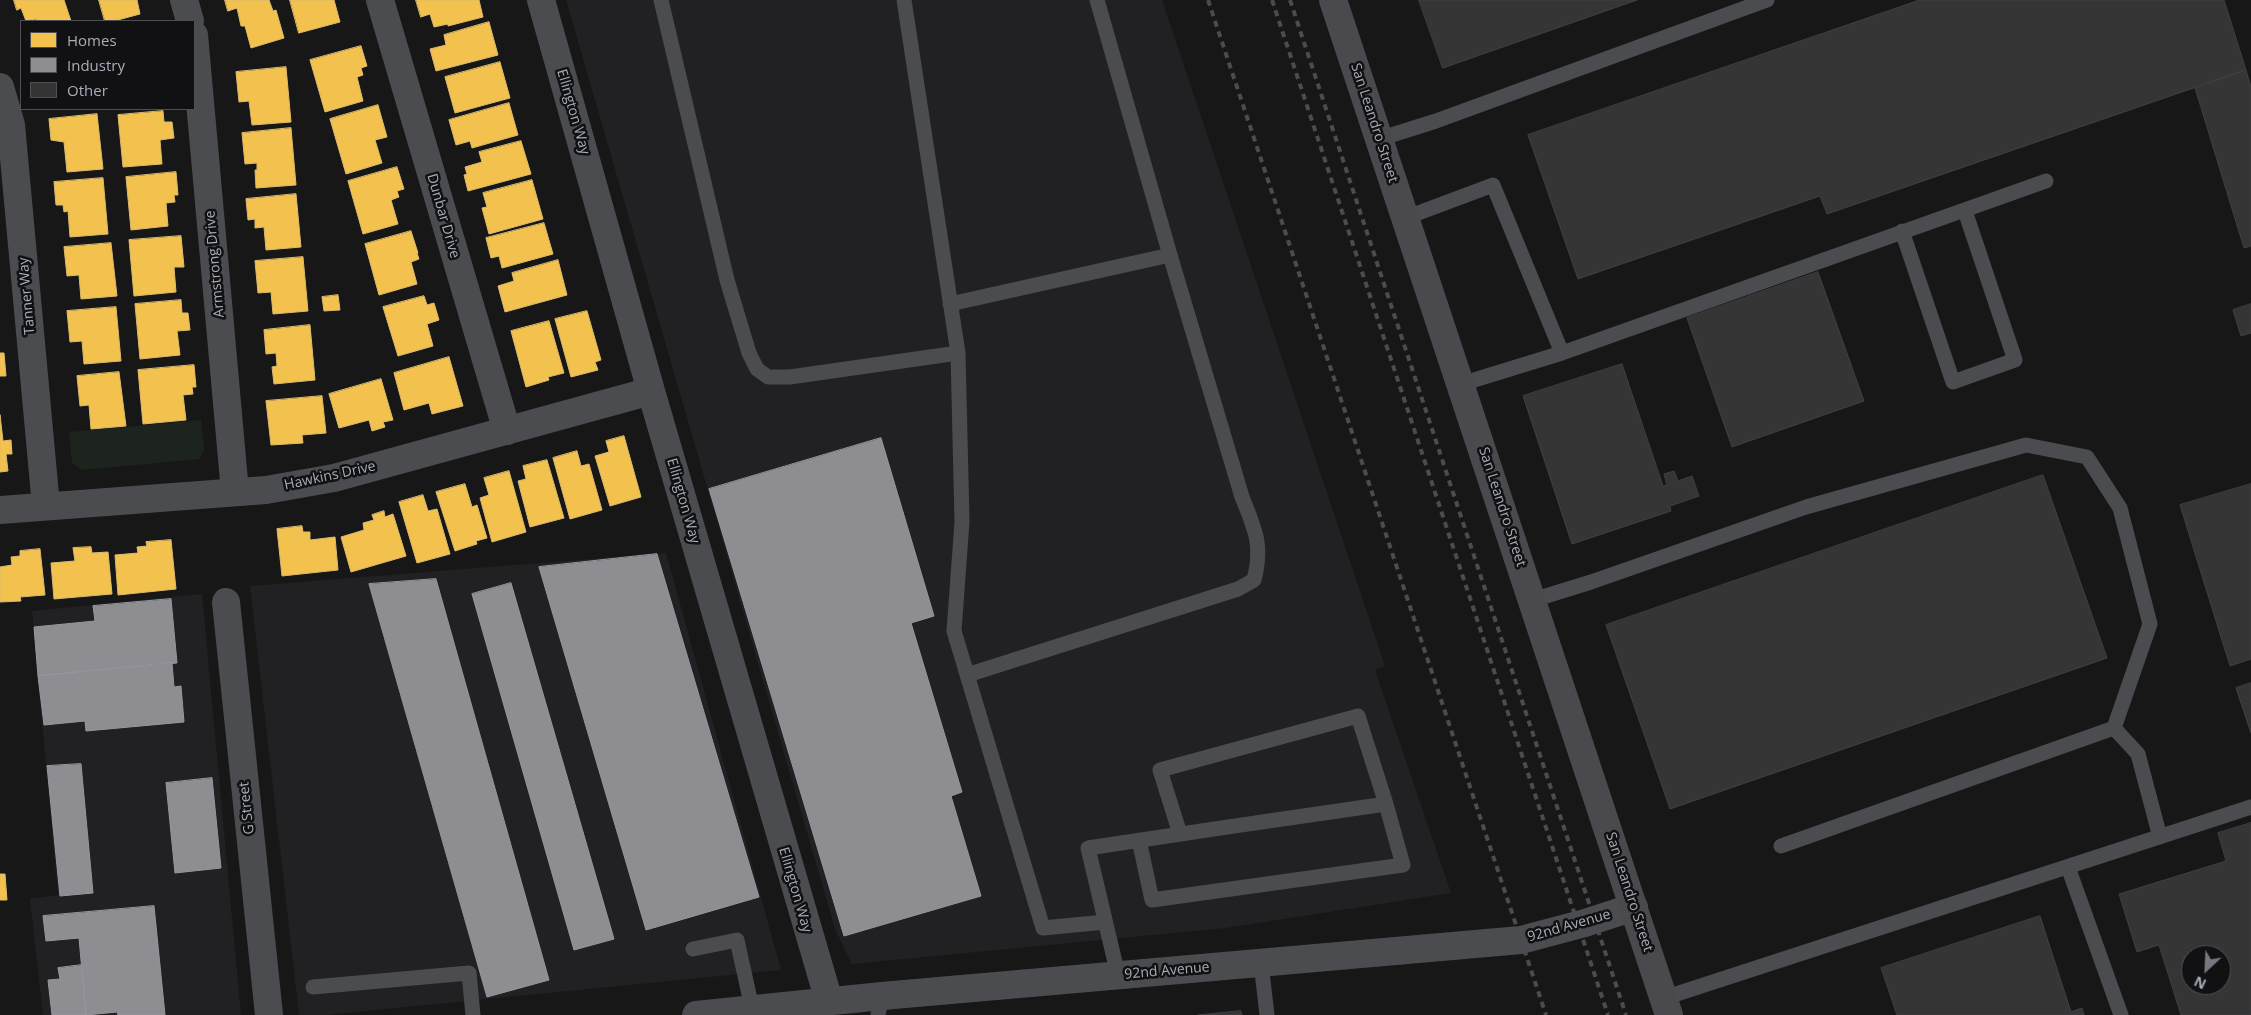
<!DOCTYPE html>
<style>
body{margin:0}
#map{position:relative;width:2251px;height:1015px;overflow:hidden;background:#171717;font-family:"Open Sans",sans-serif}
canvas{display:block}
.legend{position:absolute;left:20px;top:20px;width:175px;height:90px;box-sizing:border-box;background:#111113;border:1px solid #4d4f55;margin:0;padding:6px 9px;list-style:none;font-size:15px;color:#a8adb8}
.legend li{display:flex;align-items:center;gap:10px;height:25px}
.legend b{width:25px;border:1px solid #4d4f55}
.north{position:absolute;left:2181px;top:945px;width:50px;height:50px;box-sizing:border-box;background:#111113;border:1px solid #4d4f55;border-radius:50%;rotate:205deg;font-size:14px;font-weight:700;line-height:20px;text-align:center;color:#a8adb8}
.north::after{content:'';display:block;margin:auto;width:18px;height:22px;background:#757880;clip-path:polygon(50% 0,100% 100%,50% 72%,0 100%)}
</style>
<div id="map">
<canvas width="2251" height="1015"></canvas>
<ul class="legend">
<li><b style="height:14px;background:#f2c14e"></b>Homes</li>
<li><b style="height:14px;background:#8d8d92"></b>Industry</li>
<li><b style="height:14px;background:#353536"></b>Other</li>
</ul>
<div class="north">N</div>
</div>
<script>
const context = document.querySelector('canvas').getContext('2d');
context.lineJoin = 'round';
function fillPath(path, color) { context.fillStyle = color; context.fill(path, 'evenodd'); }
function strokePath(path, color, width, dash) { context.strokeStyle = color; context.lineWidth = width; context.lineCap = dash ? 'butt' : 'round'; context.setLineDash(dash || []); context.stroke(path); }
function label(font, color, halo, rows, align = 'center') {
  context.font = font + ' "Open Sans",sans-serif'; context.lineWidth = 5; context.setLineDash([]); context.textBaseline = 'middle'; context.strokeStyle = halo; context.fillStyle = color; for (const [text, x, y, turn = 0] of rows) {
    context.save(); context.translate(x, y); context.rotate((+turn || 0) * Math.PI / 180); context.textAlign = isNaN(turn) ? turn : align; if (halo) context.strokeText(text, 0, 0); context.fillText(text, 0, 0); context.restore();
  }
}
fillPath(new Path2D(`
 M 566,0 L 1162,0 L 1385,666 L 1375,670 L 1451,893 L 1226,928 L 852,964 L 835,929 Z
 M 666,553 L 781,970 L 325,1015 L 299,1015 L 250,586 Z
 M 202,594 L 241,1015 L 43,1015 L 30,899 L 58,895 L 32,611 Z`), '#212123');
fillPath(new Path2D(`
 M 201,420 L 204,451 L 199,459 L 82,470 L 72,463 L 69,432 Z`), '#1d241e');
const homes = new Path2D(`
 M 14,0 L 64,0 L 71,21 L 37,21 L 36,19 L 26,21 L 21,8 L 17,10 Z
 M 99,0 L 137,0 L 140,14 L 114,21 L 105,21 Z
 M 225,0 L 269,0 L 273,11 L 276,10 L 284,38 L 251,48 L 245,26 L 241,26 L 237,8 L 228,11 Z
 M 290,0 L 334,0 L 340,22 L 299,33 Z
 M 416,0 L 479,0 L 483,17 L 448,26 L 448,24 L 434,27 L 430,14 L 421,17 Z
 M 489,22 L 498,55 L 436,71 L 430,49 L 446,45 L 444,35 Z
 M 361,46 L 367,66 L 361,68 L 363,75 L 357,77 L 363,101 L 325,112 L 310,60 Z
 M 500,62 L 510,98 L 455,113 L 445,77 Z
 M 286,67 L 291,122 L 252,125 L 249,101 L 239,102 L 236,72 Z
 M 509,103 L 518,135 L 472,148 L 470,141 L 456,145 L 449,120 Z
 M 378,105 L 387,137 L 375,140 L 382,163 L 346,174 L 330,119 Z
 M 163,111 L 164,122 L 172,122 L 174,138 L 160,140 L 162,164 L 123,167 L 118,115 Z
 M 97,114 L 103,169 L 67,172 L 64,142 L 51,140 L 49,119 Z
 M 291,128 L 296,185 L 256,188 L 255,170 L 257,170 L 257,163 L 245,164 L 242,133 Z
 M 521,141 L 531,174 L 468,191 L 464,175 L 467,174 L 465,167 L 482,162 L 479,152 Z
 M 397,167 L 404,189 L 397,191 L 399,197 L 391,200 L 398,224 L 363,234 L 348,181 Z
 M 176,172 L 178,195 L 174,195 L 175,202 L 166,203 L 168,226 L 131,230 L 126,177 Z
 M 103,178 L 108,234 L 70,237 L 68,211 L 64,212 L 63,205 L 56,205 L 54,182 Z
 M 532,180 L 543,219 L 489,234 L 482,208 L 487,207 L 483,193 Z
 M 296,194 L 301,247 L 266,250 L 264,227 L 255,228 L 255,219 L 248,220 L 246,199 Z
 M 544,223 L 553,254 L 502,268 L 499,256 L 491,258 L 486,238 Z
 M 411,231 L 418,253 L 417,253 L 419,259 L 411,262 L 417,284 L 379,295 L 365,244 Z
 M 181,236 L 184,267 L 174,267 L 176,292 L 134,296 L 129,240 Z
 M 111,243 L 117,296 L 81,299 L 79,275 L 67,276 L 64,247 Z
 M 303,257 L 308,311 L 273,314 L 271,292 L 258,293 L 255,261 Z
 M 558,260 L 567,295 L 505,312 L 498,286 L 514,281 L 512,273 Z
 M 338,295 L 340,310 L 324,311 L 322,297 Z
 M 424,296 L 427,305 L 434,303 L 439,320 L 427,324 L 433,346 L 398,356 L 383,307 Z
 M 181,300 L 182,313 L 188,313 L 190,330 L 177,331 L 180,355 L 140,359 L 135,304 Z
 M 116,307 L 121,361 L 84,364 L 82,341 L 70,342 L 67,311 Z
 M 587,311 L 601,360 L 595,362 L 598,370 L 571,377 L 555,319 Z
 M 549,321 L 564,373 L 548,377 L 549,380 L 526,387 L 511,331 Z
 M 310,325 L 315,380 L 274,384 L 272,367 L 277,366 L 276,353 L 266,354 L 264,330 Z
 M 0,353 L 4,353 L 6,376 L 0,376 Z
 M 449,357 L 463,406 L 432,414 L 429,403 L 404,410 L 394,373 Z
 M 194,365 L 196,387 L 192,387 L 193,394 L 183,395 L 186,420 L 143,424 L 138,370 Z
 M 119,372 L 126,426 L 91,429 L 89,405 L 80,406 L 77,376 Z
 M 381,379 L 393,420 L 383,422 L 385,427 L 372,431 L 369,420 L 339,428 L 329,394 Z
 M 322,396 L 326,433 L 302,435 L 303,443 L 271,445 L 266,401 Z
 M 0,415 L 3,441 L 11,440 L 12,454 L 6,454 L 8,471 L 0,472 Z
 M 624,436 L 641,497 L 610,506 L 595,456 L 609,452 L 606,441 Z
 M 577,451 L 581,466 L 589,464 L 602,510 L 570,519 L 553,458 Z
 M 547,460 L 564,518 L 530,527 L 518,481 L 526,479 L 523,466 Z
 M 509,471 L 526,532 L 492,542 L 480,498 L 489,495 L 484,478 Z
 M 465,484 L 472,507 L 477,505 L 487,538 L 476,541 L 477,544 L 455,551 L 436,492 Z
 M 423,495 L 428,511 L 437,509 L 450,554 L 417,563 L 399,502 Z
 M 384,511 L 385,517 L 393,514 L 406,556 L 351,572 L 341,537 L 364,530 L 363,523 L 374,520 L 372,515 Z
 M 302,526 L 303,532 L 310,532 L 310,540 L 335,537 L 338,570 L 282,576 L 277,529 Z
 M 171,540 L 176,589 L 118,595 L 115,555 L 138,553 L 137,547 L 147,546 L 146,542 Z
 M 91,547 L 92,553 L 108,552 L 112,594 L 54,599 L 51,563 L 75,561 L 73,548 Z
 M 40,549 L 45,595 L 20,597 L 21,601 L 0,602 L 0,567 L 12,565 L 11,557 L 20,556 L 20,551 Z
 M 0,874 L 5,874 L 7,900 L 0,900 Z`);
fillPath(homes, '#f2c14e');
strokePath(homes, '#dcbb6e', 1);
const industry = new Path2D(`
 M 881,438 L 934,616 L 911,623 L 962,792 L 951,796 L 981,896 L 844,936 L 709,489 Z
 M 657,554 L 759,897 L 646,930 L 539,567 Z
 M 436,579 L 549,980 L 487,997 L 369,584 Z
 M 511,583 L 614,939 L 574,950 L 472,594 Z
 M 171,599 L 177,663 L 38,676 L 34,627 L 95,621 L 93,606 Z
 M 172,663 L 174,687 L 181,686 L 184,722 L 86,731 L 85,721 L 44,725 L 38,676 Z
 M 81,764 L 93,893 L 60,896 L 47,766 Z
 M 212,778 L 221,868 L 175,873 L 166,783 Z
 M 154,906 L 165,1015 L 118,1015 L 117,1012 L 86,1015 L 79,938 L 46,941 L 43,916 Z
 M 82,965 L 86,1015 L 52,1015 L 48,980 L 60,979 L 58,968 Z`);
fillPath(industry, '#8d8d92');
strokePath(industry, '#95979d', 1);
const building = new Path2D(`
 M 1419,0 L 1637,0 L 1443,68 Z
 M 1920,0 L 2224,0 L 2246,70 L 1827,214 L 1820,196 L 1578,279 L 1528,135 Z
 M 2246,70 L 2251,87 L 2251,246 L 2244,248 L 2195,88 Z
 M 1818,272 L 1864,401 L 1732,447 L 1687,318 Z
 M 2251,304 L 2251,333 L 2241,336 L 2233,310 Z
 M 1622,364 L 1663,486 L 1667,485 L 1664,474 L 1674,471 L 1678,481 L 1692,476 L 1699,496 L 1670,506 L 1671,511 L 1572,544 L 1523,396 Z
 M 2043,475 L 2107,658 L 1670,809 L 1606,625 Z
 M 2251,484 L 2251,659 L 2230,666 L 2180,505 Z
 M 2251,683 L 2251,733 L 2236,688 Z
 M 2251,823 L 2251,1015 L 2181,1015 L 2159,945 L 2137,952 L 2119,894 L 2226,861 L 2218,833 ZM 2191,955 L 2221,955 L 2221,985 L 2191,985 Z
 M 2040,916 L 2071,1012 L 2082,1008 L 2084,1015 L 1897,1015 L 1881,968 Z
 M 1241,1011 L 1242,1015 L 1198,1015 Z`);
fillPath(building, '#353536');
strokePath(building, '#3f4043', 1);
strokePath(new Path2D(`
 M 661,0 L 727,280 L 749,353 L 757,369 L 768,377 L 790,377 L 958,353
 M 904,0 L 958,353 L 962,522 L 954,631 L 1043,928 L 1105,922
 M 1379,139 L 1436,121 L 1767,0
 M 1405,218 L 1493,185 L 1562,353
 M 1902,231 L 1953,382 L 2015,360 L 1965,211
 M 950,304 L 1170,255
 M 1461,384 L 1562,353 L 2046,181
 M 1533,600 L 1591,582 L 1806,507 L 2026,445 L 2087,457 L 2120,508 L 2150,624 L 2114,728
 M 967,675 L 1238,589 L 1254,580 C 1263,545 1255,529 1242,497 L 1170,255 L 1097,0
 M 1180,834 L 1160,770 L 1358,716 L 1386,804
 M 1781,846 L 2114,728 L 2138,754 L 2160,837
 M 2068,867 L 2121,1015
 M 693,949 L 737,940 L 752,1008
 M 1261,963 L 1267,1015
 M 1118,975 L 1088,848 C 1187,833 1287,818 1386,804 L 1403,865 L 1152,900 L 1139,840
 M 313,987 L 469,973 L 473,1015
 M 1664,998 L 2251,807
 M 878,1015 L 882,996`), '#4b4c50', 15);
strokePath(new Path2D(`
 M 184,0 L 190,21
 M 380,0 L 507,431
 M 541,0 L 651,391 L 829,1001
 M 194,35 L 235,492
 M 0,87 L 11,125 L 46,506
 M 0,510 L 266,490 L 334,478 L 651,391
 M 226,602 L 269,1015
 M 696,1015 L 882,996 L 1521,940 L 1585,923 L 1634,907`), '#4b4c50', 28);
strokePath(new Path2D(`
 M 1333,0 L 1669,1015`), '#4a4a4e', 28);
strokePath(new Path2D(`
 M 1208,0 L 1546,1015
 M 1272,0 L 1608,1015
 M 1290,0 L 1626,1015`), '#4b4c4f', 4, [6, 5]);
label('14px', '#a8adb8', '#111113', [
 ["Ellington Way",573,112,74],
 ["San Leandro Street",1374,123,72],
 ["Dunbar Drive",443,216,74],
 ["Armstrong Drive",215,264,-95],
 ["Tanner Way",27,296,-95],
 ["Hawkins Drive",330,476,-12],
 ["Ellington Way",683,501,74],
 ["San Leandro Street",1502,507,72],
 ["G Street",247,808,-96],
 ["Ellington Way",795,890,74],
 ["San Leandro Street",1629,892,72],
 ["92nd Avenue",1569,926,-16],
 ["92nd Avenue",1167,971,-5]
]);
</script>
